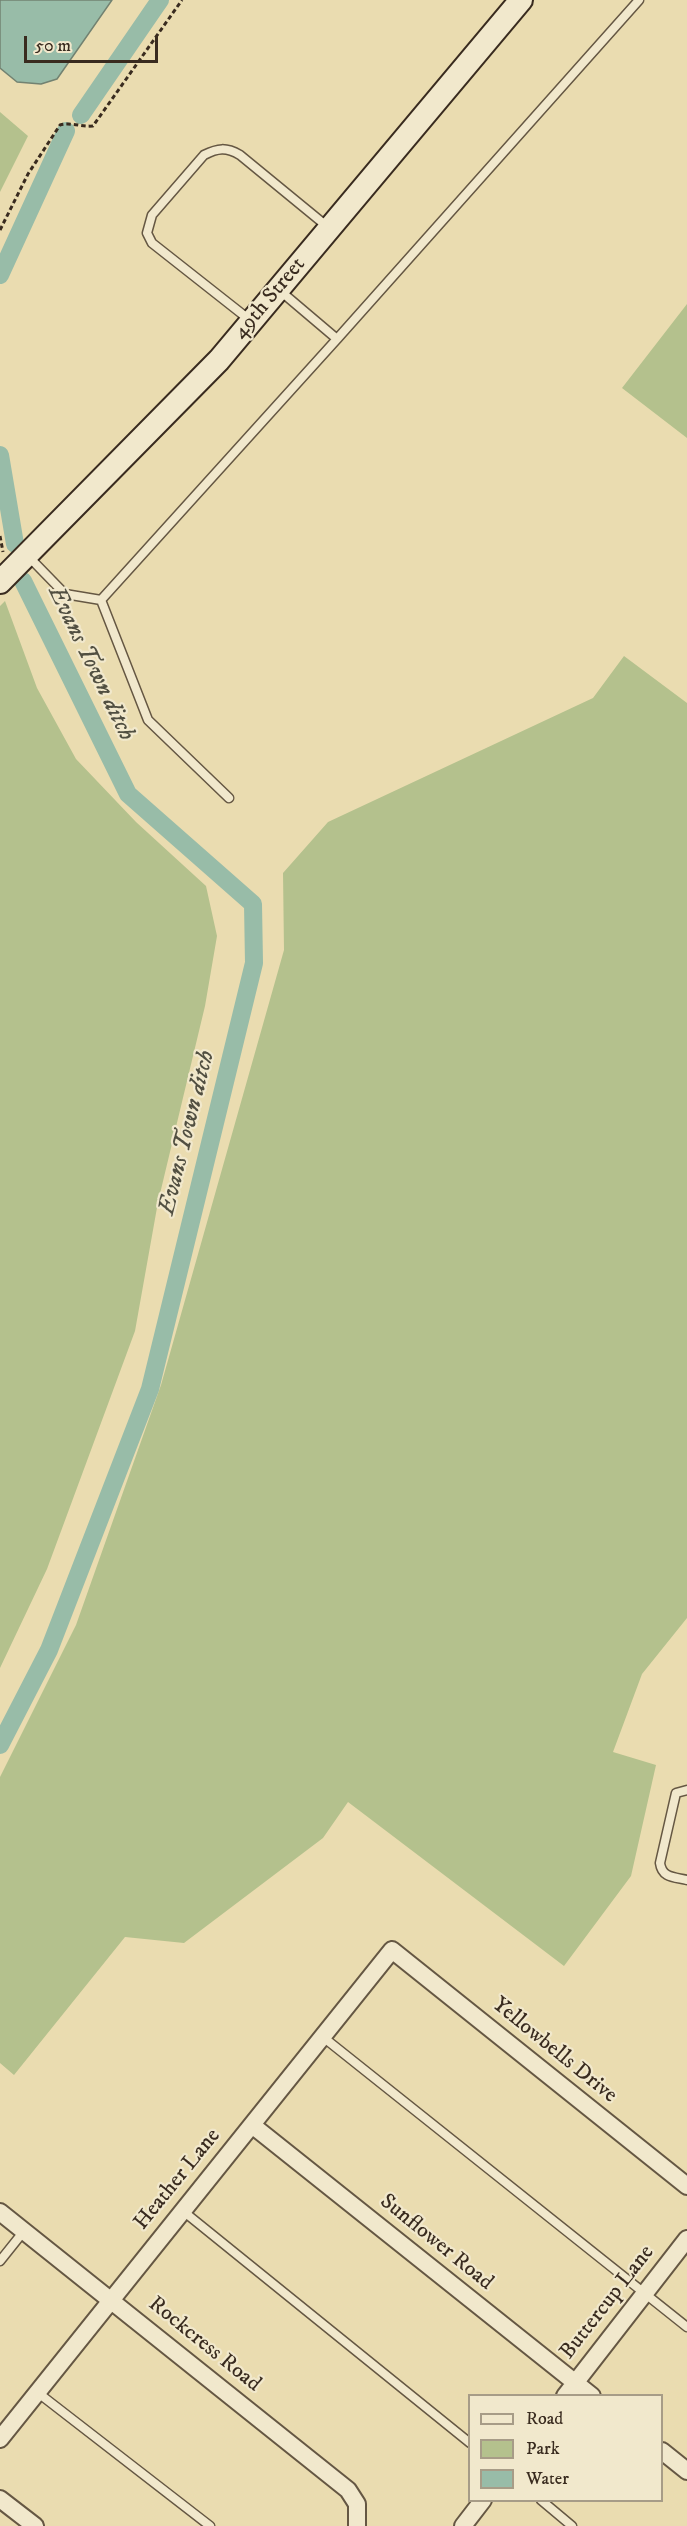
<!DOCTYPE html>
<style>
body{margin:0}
#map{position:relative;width:687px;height:2526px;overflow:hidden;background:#eadcb0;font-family:"IM FELL DW Pica",serif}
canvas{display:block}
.legend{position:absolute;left:468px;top:2394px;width:195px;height:108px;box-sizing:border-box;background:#f1e8cc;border:2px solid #a79c87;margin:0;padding:8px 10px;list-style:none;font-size:18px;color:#392b1f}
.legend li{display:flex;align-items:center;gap:12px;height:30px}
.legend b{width:30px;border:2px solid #a79c87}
.scale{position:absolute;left:24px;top:36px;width:134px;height:27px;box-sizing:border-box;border:3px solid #392b1f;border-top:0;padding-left:8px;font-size:18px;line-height:21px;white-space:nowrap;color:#392b1f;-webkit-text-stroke:4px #f1e8cc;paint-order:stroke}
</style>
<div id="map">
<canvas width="687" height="2526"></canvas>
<ul class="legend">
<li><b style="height:8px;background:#f1e8cc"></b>Road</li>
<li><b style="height:16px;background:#b4c18d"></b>Park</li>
<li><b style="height:16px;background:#98bca8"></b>Water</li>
</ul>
<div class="scale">50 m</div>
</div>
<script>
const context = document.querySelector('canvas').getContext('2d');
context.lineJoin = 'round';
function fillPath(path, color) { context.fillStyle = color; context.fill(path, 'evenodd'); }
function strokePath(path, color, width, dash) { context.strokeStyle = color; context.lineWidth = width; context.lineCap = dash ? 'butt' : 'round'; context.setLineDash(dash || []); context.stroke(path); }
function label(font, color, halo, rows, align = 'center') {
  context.font = font + ' "IM FELL DW Pica",serif'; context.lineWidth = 4.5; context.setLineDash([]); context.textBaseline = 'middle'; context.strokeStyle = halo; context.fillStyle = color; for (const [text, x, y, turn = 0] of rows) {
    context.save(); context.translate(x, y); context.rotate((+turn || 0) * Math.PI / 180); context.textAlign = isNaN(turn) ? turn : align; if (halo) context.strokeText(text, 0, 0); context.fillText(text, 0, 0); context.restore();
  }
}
fillPath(new Path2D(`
 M 0,112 L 28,136 L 0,192 Z
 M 687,304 L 687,438 L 622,388 Z
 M 5,601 L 37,688 L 76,759 L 136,822 L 206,886 L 217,936 L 205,1006 L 158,1202 L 135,1331 L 47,1569 L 0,1668 L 0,606 Z
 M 624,656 L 687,703 L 687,1618 L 642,1674 L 613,1752 L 656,1765 L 631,1876 L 564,1966 L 348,1802 L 323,1838 L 184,1943 L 125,1937 L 14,2075 L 0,2063 L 0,1777 L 76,1625 L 161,1385 L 284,950 L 283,873 L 328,822 L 593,698 Z`), '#b4c18d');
const water = new Path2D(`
 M 0,0 L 112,0 L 57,79 L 41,84 L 17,82 L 0,68 Z`);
fillPath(water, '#98bca8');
strokePath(water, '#728271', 1.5);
strokePath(new Path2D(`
 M 81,115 L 160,0
 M 0,275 L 66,131
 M 0,455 L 15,544
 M 0,1745 L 49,1650 L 150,1389 L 254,963 L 253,904 L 128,794 L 23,581`), '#98bca8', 18);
const lane = new Path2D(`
 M 251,321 L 152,243 L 147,233 L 152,215 L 204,155 C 218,148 226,147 240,155 L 329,228
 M 337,339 L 639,0
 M 28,556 L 65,594 L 101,600
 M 229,798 L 148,720 L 101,600 L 337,339 L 278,289
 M 687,1790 L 676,1793 L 660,1863 C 662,1878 674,1877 687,1880
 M 323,2037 L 687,2327
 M 183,2211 L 470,2443
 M 0,2261 L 24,2231
 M 37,2392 L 210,2526
 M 541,2500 L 572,2526`);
const street = new Path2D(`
 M 252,2125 L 592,2396
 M 0,2212 L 348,2490 L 357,2504 L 357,2526
 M 565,2396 L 687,2239
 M 0,2439 L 392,1950 L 687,2186
 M 662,2451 L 687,2471
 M 0,2499 L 35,2526
 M 463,2526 L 483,2500`);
const secondary = new Path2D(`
 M 0,582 L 219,360 L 521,0`);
strokePath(lane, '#655743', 11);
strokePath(street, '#655743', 20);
strokePath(secondary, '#392b1f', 26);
strokePath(new Path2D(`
 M 0,230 L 28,174 L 60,125 C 71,122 81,127 93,126 L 182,0
 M 0,536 L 3,552`), '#392b1f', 3, [4.5, 3]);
strokePath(lane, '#f1e8cc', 8);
strokePath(street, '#f1e8cc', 16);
strokePath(secondary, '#f1e8cc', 22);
label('22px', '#392b1f', '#f1e8cc', [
 ["49th Street",270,299,-50],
 ["Yellowbells Drive",554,2051,39],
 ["Heather Lane",178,2180,-51],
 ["Sunflower Road",436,2243,39],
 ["Buttercup Lane",608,2303,-52],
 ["Rockcress Road",204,2345,39]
]);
label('italic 24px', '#514f41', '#f1e8cc', [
 ["Evans Town ditch",90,664,64],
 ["Evans Town ditch",188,1133,-76]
]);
</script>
